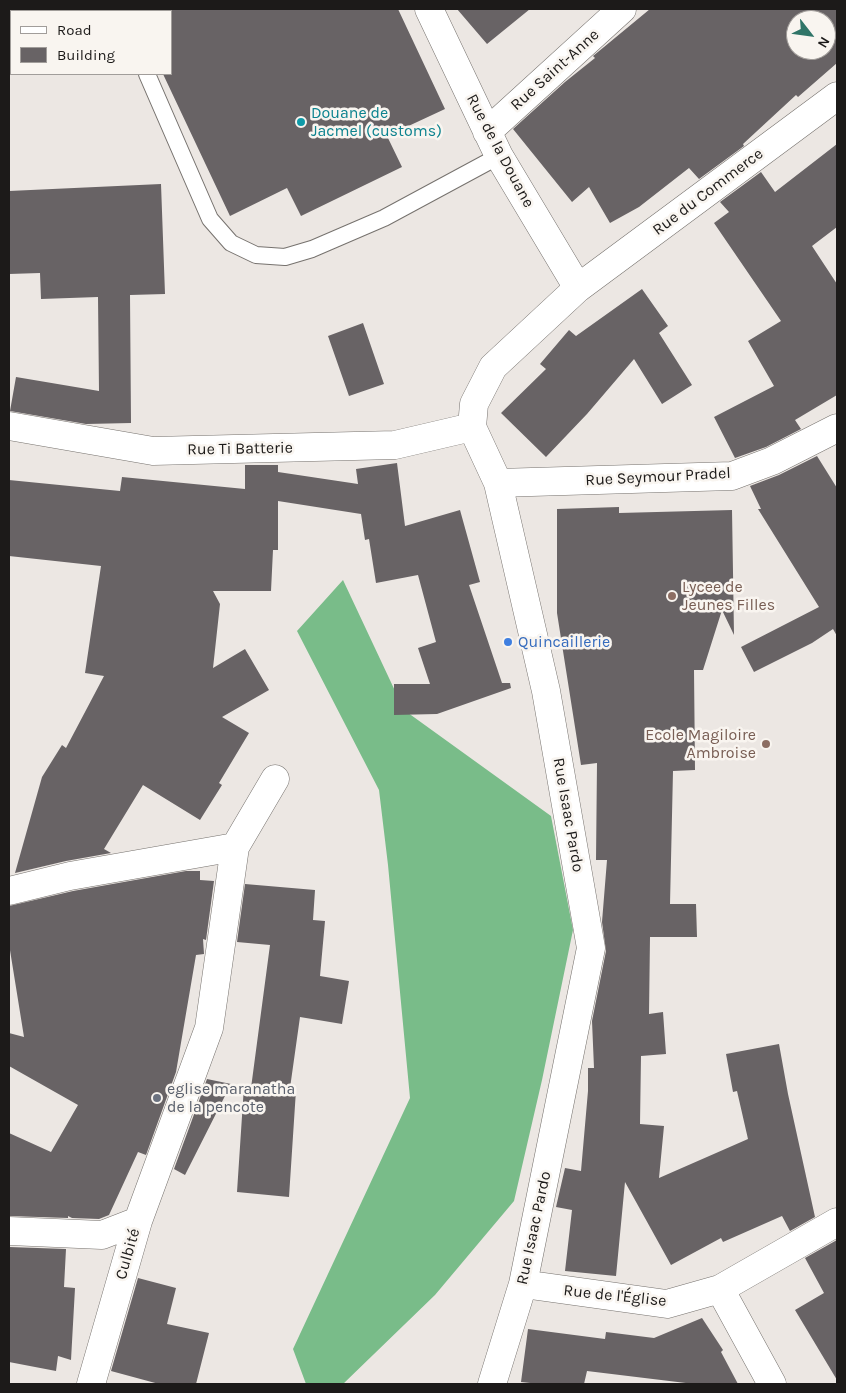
<!DOCTYPE html>
<meta charset="utf-8">
<style>
body{margin:0}
#map{position:relative;width:846px;height:1393px;overflow:hidden;background:#ece7e3;font-family:Karla,sans-serif}
canvas{display:block}
.frame{position:absolute;inset:0;border:10px solid #1c1a19;pointer-events:none}
.legend{position:absolute;left:10px;top:10px;width:162px;height:65px;box-sizing:border-box;background:#f9f5f0;border:1px solid #a19d9a;margin:0;padding:6px 9px;list-style:none;font-size:15px;color:#1c1a19}
.legend li{display:flex;align-items:center;gap:10px;height:25px}
.legend b{width:25px;border:1px solid #a19d9a}
.north{position:absolute;left:786px;top:10px;width:50px;height:50px;box-sizing:border-box;background:#f9f5f0;border:1px solid #a19d9a;border-radius:50%;rotate:120deg;font-size:14px;font-weight:700;line-height:20px;text-align:center;color:#1c1a19}
.north::after{content:'';display:block;margin:auto;width:18px;height:22px;background:#307568;clip-path:polygon(50% 0,100% 100%,50% 72%,0 100%)}
</style>
<div id="map">
<canvas width="846" height="1393"></canvas>
<div class="frame"></div>
<ul class="legend">
<li><b style="height:6px;background:#fff"></b>Road</li>
<li><b style="height:14px;background:#686365"></b>Building</li>
</ul>
<div class="north">N</div>
</div>
<script>
const context = document.querySelector('canvas').getContext('2d');
context.lineJoin = 'round';
function fillPath(path, color) { context.fillStyle = color; context.fill(path, 'evenodd'); }
function strokePath(path, color, width, dash) { context.strokeStyle = color; context.lineWidth = width; context.lineCap = dash ? 'butt' : 'round'; context.setLineDash(dash || []); context.stroke(path); }
function label(font, color, halo, rows, align = 'center') {
  context.font = font + ' Karla,sans-serif'; context.lineWidth = 5; context.setLineDash([]); context.textBaseline = 'middle'; context.strokeStyle = halo; context.fillStyle = color; for (const [text, x, y, turn = 0] of rows) {
    context.save(); context.translate(x, y); context.rotate((+turn || 0) * Math.PI / 180); context.textAlign = isNaN(turn) ? turn : align; if (halo) context.strokeText(text, 0, 0); context.fillText(text, 0, 0); context.restore();
  }
}
fillPath(new Path2D(`
 M 343,580 L 404,710 L 551,816 L 573,930 L 542,1080 L 514,1201 L 435,1295 L 343,1384 L 306,1384 L 293,1349 L 410,1098 L 388,865 L 379,790 L 297,631 Z`), '#79bc89');
fillPath(new Path2D(`
 M 171,9 L 398,9 L 445,109 L 387,136 L 402,167 L 301,216 L 287,188 L 230,216 L 163,74 L 171,74 Z
 M 457,9 L 530,9 L 487,44 Z
 M 650,9 L 837,9 L 837,63 L 798,97 L 796,95 L 743,144 L 744,146 L 699,179 L 689,168 L 639,207 L 610,223 L 589,187 L 572,202 L 513,129 L 565,82 L 595,58 L 593,56 L 604,47 ZM 796,20 L 826,20 L 826,50 L 796,50 Z
 M 837,144 L 837,227 L 812,246 L 837,284 L 837,395 L 795,420 L 801,429 L 766,447 L 735,458 L 714,417 L 774,386 L 748,341 L 781,321 L 714,223 L 729,212 L 720,202 L 761,172 L 775,192 Z
 M 161,184 L 165,294 L 130,295 L 131,423 L 86,424 L 10,411 L 16,377 L 99,391 L 98,297 L 41,299 L 40,273 L 9,274 L 9,191 Z
 M 642,289 L 668,326 L 659,333 L 692,385 L 662,404 L 634,359 L 587,414 L 546,457 L 501,413 L 546,369 L 540,364 L 569,330 L 576,336 Z
 M 363,323 L 384,384 L 349,396 L 328,336 Z
 M 817,456 L 837,488 L 837,636 L 833,629 L 812,643 L 754,672 L 741,647 L 819,607 L 758,509 L 761,509 L 750,486 L 779,475 Z
 M 397,463 L 405,526 L 460,510 L 480,582 L 469,585 L 502,683 L 510,683 L 511,688 L 437,714 L 394,715 L 394,684 L 430,684 L 418,648 L 436,642 L 418,575 L 376,583 L 369,539 L 365,540 L 361,514 L 278,501 L 278,550 L 273,550 L 271,591 L 213,591 L 220,604 L 213,668 L 245,649 L 269,690 L 222,717 L 249,733 L 219,783 L 222,785 L 200,820 L 143,785 L 104,849 L 111,853 L 66,861 L 15,873 L 42,777 L 62,745 L 66,748 L 104,676 L 85,673 L 101,566 L 9,556 L 9,480 L 120,491 L 122,477 L 245,489 L 245,465 L 278,465 L 278,472 L 358,484 L 356,469 Z
 M 619,507 L 619,513 L 732,510 L 734,635 L 722,610 L 703,670 L 694,670 L 695,770 L 673,771 L 670,904 L 696,904 L 697,937 L 650,937 L 649,1014 L 663,1012 L 666,1054 L 641,1056 L 640,1124 L 664,1126 L 659,1178 L 748,1139 L 737,1091 L 733,1092 L 726,1054 L 779,1044 L 788,1094 L 815,1217 L 790,1231 L 782,1216 L 723,1242 L 721,1238 L 671,1265 L 625,1182 L 616,1276 L 565,1271 L 572,1210 L 556,1207 L 565,1168 L 581,1171 L 588,1091 L 588,1068 L 594,1068 L 592,1021 L 606,951 L 602,922 L 607,860 L 596,860 L 597,763 L 581,765 L 557,613 L 557,509 Z
 M 186,871 L 200,871 L 200,880 L 214,881 L 206,940 L 203,939 L 204,954 L 196,955 L 176,1072 L 146,1155 L 138,1152 L 109,1215 L 99,1219 L 72,1218 L 68,1216 L 68,1218 L 9,1216 L 9,1133 L 51,1152 L 78,1105 L 9,1066 L 9,1033 L 24,1037 L 9,944 L 9,906 L 73,891 Z
 M 245,884 L 315,890 L 313,920 L 325,921 L 320,976 L 349,981 L 342,1024 L 300,1017 L 290,1088 L 296,1090 L 289,1197 L 237,1192 L 244,1086 L 251,1088 L 270,945 L 237,942 Z
 M 207,1079 L 231,1084 L 185,1175 L 174,1169 Z
 M 837,1240 L 837,1380 L 795,1310 L 824,1293 L 805,1258 Z
 M 9,1247 L 66,1249 L 64,1287 L 75,1288 L 71,1360 L 58,1356 L 56,1371 L 9,1362 Z
 M 138,1278 L 176,1288 L 167,1324 L 209,1333 L 196,1384 L 159,1384 L 111,1371 Z
 M 702,1318 L 723,1350 L 721,1352 L 738,1384 L 694,1384 L 587,1371 L 584,1384 L 540,1384 L 521,1382 L 528,1329 L 605,1339 L 606,1332 L 654,1338 Z`), '#686365');
const lane = new Path2D(`
 M 106,9 L 109,11
 M 9,11 L 10,9
 M 147,74 L 210,219 L 231,243 L 256,255 L 285,257 L 312,249 L 384,218 L 499,156`);
const street = new Path2D(`
 M 429,9 L 499,156 L 578,288
 M 487,132 L 622,9
 M 9,426 L 153,451 L 395,445 L 472,427
 M 498,483 L 732,476 L 772,461 L 837,428
 M 235,847 L 275,779
 M 9,891 L 70,876 L 235,847 L 209,1028 L 138,1221 L 91,1384
 M 9,1231 L 102,1235 L 138,1221
 M 523,1284 L 667,1304 L 720,1289 L 837,1222
 M 720,1289 L 772,1384
 M 492,1384 L 523,1284 L 591,948 L 546,691 L 498,483 L 472,427 L 474,404 L 493,367 L 578,288 L 837,96`);
strokePath(lane, '#76726e', 18);
strokePath(street, '#76726e', 29);
strokePath(lane, '#fff', 16);
strokePath(street, '#fff', 28);
for (const [x, y, r, color] of [
 [301,122,5,"#0f9aa8"],
 [672,596,5,"#8d6e63"],
 [508,642,5,"#3f7fe0"],
 [766,744,5,"#8d6e63"],
 [157,1098,5,"#6b7280"]
]) { const dot = new Path2D(); dot.arc(x, y, r, 0, 2 * Math.PI); context.fillStyle = color; context.fill(dot); strokePath(dot, '#f9f5f0', 2); }
label('16px', '#1c1a19', '#f9f5f0', [
 ["Rue Saint-Anne",555,70,-42],
 ["Rue de la Douane",500,151,62],
 ["Rue du Commerce",708,192,-37],
 ["Rue Ti Batterie",240,449,-1],
 ["Rue Seymour Pradel",658,477,-3],
 ["Rue Isaac Pardo",568,815,80],
 ["Rue Isaac Pardo",534,1228,-78],
 ["Culbité",128,1254,-74],
 ["Rue de l'Église",615,1296,6]
]);
label('16px', '#0d838f', '#f9f5f0', [
 ["Douane de",311,113],
 ["Jacmel (customs)",311,131]
], 'left');
label('16px', '#785e54', '#f9f5f0', [
 ["Lycee de",682,587],
 ["Jeunes Filles",682,605],
 ["Ecole Magiloire",756,735,"right"],
 ["Ambroise",756,753,"right"]
], 'left');
label('16px', '#366cbe', '#f9f5f0', [
 ["Quincaillerie",518,642]
], 'left');
label('16px', '#5b616d', '#f9f5f0', [
 ["eglise maranatha",167,1089],
 ["de la pencote",167,1107]
], 'left');
</script>
